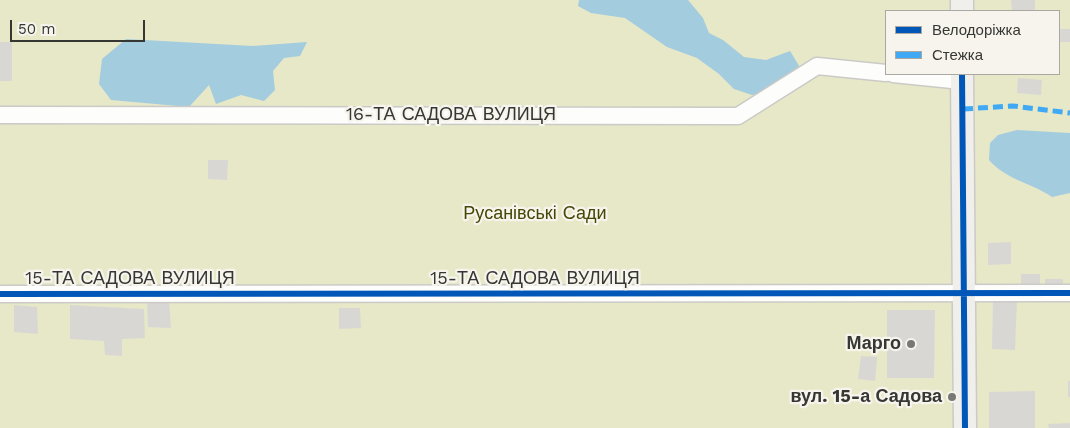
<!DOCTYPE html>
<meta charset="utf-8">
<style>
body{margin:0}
#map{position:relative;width:1070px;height:428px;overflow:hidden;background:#f4f3ee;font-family:"Work Sans",sans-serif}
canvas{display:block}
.legend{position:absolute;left:885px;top:10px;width:175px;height:65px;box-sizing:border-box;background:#f6f4ec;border:1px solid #a9a8a2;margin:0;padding:6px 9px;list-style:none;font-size:15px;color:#363633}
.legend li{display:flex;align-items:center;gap:10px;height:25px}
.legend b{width:25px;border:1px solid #a9a8a2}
.scale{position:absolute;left:10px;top:20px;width:135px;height:22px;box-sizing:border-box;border:2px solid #363633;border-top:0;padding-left:6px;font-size:15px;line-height:18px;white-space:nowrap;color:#363633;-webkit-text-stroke:4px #f6f4ec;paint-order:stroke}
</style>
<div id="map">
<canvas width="1070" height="428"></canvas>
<ul class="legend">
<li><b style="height:6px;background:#0057b8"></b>Велодоріжка</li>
<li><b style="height:6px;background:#3fa9f5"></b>Стежка</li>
</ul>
<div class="scale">50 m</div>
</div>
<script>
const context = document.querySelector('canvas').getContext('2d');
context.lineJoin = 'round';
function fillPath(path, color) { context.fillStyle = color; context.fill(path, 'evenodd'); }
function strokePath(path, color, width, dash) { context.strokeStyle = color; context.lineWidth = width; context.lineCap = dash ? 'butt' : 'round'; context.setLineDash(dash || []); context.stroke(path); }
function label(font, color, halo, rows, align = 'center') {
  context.font = font + ' "Work Sans",sans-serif'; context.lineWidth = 4.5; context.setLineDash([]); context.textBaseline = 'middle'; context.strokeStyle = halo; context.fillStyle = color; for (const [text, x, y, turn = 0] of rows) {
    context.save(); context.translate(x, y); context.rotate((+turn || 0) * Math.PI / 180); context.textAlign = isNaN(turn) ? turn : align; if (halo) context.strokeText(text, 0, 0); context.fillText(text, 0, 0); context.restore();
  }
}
fillPath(new Path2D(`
 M 0,0 L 1070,0 L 1070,428 L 0,428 ZM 886,11 L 1059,11 L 1059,74 L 886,74 Z`), '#e6e8c8');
fillPath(new Path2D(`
 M 579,0 L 688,0 L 703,18 L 709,33 L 723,40 L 744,57 L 766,60 L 790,51 L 801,69 L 768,91 L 752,95 L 734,89 L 719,74 L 697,58 L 667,47 L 625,18 L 591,13 L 578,6 Z
 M 126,39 L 253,46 L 307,42 L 300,56 L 284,58 L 273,71 L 275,90 L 264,101 L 241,95 L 216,104 L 209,85 L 189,107 L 111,100 L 99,84 L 102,59 Z
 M 1017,130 L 1070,133 L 1070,193 L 1052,197 C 1030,182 1008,181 989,160 L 990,143 L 998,135 Z`), '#a3ccde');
fillPath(new Path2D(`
 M 1011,0 L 1035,0 L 1035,11 L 1012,11 Z
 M 1059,29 L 1070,29 L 1070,42 L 1059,42 Z
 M 0,42 L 12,42 L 12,81 L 0,81 Z
 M 1018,78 L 1042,80 L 1041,95 L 1017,93 Z
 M 208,160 L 228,160 L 227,180 L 208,179 Z
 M 1011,242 L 1011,264 L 988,265 L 988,243 Z
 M 1021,274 L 1040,274 L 1040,285 L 1021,285 Z
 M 1045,279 L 1063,279 L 1063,288 L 1045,288 Z
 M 147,299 L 169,299 L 171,328 L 148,327 Z
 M 993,299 L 1017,300 L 1015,350 L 992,349 Z
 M 14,305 L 37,307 L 38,334 L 14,332 Z
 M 70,305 L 144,309 L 145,338 L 122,339 L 122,356 L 105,355 L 104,341 L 70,339 Z
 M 339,308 L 360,308 L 361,328 L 339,329 Z
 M 887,310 L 935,310 L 934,378 L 887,378 Z
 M 861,356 L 877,357 L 875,381 L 858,379 Z
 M 1068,381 L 1070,381 L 1070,397 L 1068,397 Z
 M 1035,391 L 1035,428 L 989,428 L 989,392 Z
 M 1070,423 L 1070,428 L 1049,428 L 1048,424 Z`), '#d9d7d4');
const minor = new Path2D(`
 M 893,74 L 962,81
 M 0,115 L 738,116 L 817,66 L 886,73
 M 0,294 L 1070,293`);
const secondary = new Path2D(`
 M 962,11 L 962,0
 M 962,74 L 965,428`);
strokePath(minor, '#cbcac7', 19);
strokePath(secondary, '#cbcac7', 25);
strokePath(minor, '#fdfdfc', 16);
strokePath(secondary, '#f0efeb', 22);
strokePath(new Path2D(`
 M 963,109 L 1013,106 L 1070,113`), '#3fa9f5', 5, [10, 5]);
strokePath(new Path2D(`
 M 962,74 L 965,428
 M 0,294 L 1070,293`), '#0057b8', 6);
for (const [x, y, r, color] of [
 [911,344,5,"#787874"],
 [952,397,5,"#787874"]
]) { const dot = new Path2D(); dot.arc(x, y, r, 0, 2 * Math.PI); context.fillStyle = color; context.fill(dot); strokePath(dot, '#f6f4ec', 2); }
label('18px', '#363633', '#f6f4ec', [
 ["16-ТА САДОВА ВУЛИЦЯ",451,115],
 ["15-ТА САДОВА ВУЛИЦЯ",130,279],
 ["15-ТА САДОВА ВУЛИЦЯ",535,279]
]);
label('18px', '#464704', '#f6f4ec', [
 ["Русанівські Сади",535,214]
]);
label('bold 18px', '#363633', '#f6f4ec', [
 ["Марго",901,344],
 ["вул. 15-а Садова",942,397]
], 'right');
</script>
